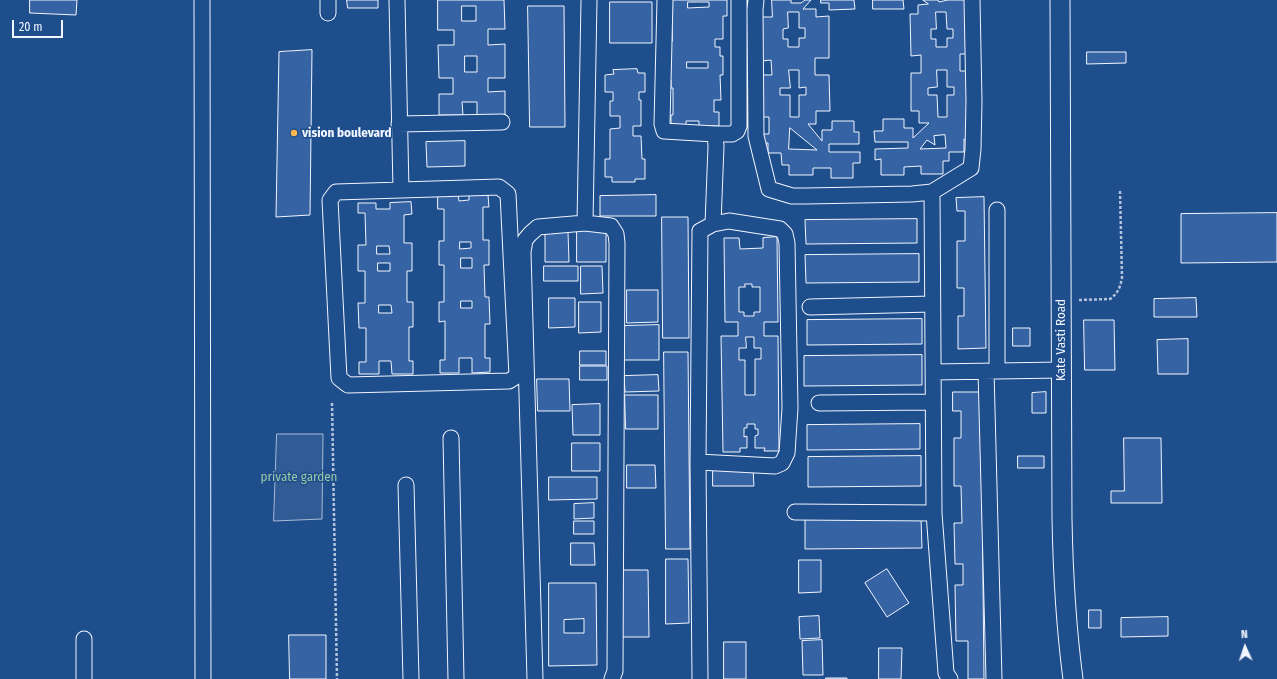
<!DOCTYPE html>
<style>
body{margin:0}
#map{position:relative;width:1277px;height:679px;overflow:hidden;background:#1f4e8c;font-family:"Fira Sans Condensed",sans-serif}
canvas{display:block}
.north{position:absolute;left:1225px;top:627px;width:40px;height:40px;-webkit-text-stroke:3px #1f4e8c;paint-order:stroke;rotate:357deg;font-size:11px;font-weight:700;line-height:16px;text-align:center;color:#f2f6ff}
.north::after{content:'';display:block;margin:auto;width:14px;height:18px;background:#f2f6ff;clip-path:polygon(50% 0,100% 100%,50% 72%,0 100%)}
.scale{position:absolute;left:12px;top:20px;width:51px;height:18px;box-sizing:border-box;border:2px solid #f2f6ff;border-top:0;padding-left:5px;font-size:12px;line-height:14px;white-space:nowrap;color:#f2f6ff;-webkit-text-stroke:3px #1f4e8c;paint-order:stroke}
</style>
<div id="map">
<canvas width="1277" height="679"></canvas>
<div class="north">N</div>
<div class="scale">20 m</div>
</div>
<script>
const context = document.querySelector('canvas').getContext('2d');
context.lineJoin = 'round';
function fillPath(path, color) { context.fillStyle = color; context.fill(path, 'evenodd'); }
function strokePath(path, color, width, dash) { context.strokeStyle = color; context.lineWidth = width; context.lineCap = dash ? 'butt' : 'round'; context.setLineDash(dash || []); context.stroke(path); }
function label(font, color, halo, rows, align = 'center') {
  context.font = font + ' "Fira Sans Condensed",sans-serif'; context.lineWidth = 3; context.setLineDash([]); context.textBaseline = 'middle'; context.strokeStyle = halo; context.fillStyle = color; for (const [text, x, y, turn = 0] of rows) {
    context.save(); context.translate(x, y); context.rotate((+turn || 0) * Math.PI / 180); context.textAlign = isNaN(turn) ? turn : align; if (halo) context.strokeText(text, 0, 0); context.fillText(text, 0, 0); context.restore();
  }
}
const built = new Path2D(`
 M 277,434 L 323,434 L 322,519 L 274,521 Z`);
fillPath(built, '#305b95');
strokePath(built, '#a8bbd7', 1);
const building = new Path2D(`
 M 30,0 L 77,0 L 76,15 L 30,13 Z
 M 347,0 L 378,0 L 378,8 L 348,8 Z
 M 438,0 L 504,0 L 505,29 L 488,29 L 488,45 L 505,44 L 505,78 L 488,78 L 488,92 L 505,91 L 505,115 L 477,115 L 477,102 L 462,102 L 463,115 L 439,115 L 439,94 L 453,94 L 453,78 L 439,78 L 438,45 L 454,45 L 454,30 L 438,30 ZM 462,6 L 476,6 L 476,21 L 462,21 ZM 465,56 L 477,56 L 477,72 L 465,72 Z
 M 671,0 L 727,0 L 727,16 L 723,16 L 723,39 L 715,39 L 715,47 L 720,47 L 720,56 L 723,56 L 723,75 L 720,75 L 721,100 L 714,100 L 714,112 L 719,112 L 719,126 L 699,126 L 699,121 L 686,121 L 686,126 L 671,127 L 671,115 L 673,115 L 673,88 L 671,88 L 671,80 L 669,80 L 671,41 L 672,41 ZM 688,2 L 709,2 L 709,7 L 688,8 ZM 687,62 L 708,62 L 708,68 L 687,68 Z
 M 772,0 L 791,0 L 791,3 L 801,3 L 805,0 L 811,0 L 803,9 L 816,9 L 816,17 L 829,16 L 829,58 L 815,58 L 815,75 L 829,75 L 830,111 L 816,111 L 816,124 L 808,124 L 822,141 L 822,130 L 832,130 L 832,121 L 854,121 L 854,132 L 859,132 L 859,144 L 829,144 L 829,152 L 860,152 L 860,163 L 853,163 L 853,178 L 831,178 L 831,168 L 813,168 L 813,175 L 789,175 L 789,165 L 782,165 L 781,153 L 768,153 L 768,143 L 763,143 L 763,134 L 769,134 L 769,117 L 763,117 L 762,75 L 772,75 L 771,60 L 762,61 L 762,17 L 772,17 ZM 788,12 L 799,12 L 799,28 L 805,28 L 805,38 L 799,38 L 799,47 L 788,47 L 788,39 L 783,39 L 783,29 L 788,28 ZM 789,70 L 799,70 L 799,88 L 806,87 L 806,95 L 799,95 L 799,117 L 790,117 L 790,95 L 780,95 L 780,88 L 790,88 ZM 790,128 L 817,150 L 789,149 Z
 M 821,0 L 854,0 L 855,9 L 829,10 L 829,3 L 821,3 Z
 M 873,0 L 903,0 L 904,9 L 873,9 Z
 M 923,0 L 938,0 L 939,2 L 948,0 L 970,0 L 971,54 L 960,54 L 960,71 L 971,71 L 972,139 L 964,139 L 964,152 L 949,152 L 949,161 L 943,161 L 943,174 L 921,174 L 921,166 L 904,167 L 904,175 L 881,175 L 881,159 L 875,160 L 875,149 L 908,148 L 908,142 L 875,142 L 874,131 L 883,131 L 883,119 L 904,119 L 904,128 L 913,128 L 913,138 L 929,123 L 919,123 L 919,111 L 911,111 L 911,73 L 921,73 L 921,55 L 911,56 L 910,14 L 918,14 L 918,5 L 928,4 ZM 936,12 L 946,12 L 947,29 L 953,29 L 953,38 L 947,38 L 947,47 L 936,47 L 936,39 L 931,39 L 931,29 L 936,29 ZM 937,70 L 947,70 L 947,87 L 954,87 L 954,95 L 947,95 L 947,117 L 938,117 L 937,95 L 928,95 L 928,88 L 937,87 ZM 945,135 L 946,148 L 920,149 L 927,140 L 935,145 L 934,136 Z
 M 610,2 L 652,2 L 652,43 L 610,43 Z
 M 528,6 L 564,6 L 565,127 L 530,127 Z
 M 312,50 L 310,215 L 276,217 L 279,52 Z
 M 1087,52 L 1126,52 L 1126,63 L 1087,64 Z
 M 637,69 L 638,73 L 645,73 L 645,92 L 639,92 L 639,100 L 641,100 L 641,126 L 633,126 L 633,136 L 641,136 L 642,159 L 645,159 L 645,179 L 635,179 L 635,182 L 612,182 L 612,177 L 605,177 L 605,159 L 610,159 L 610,129 L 620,128 L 620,116 L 610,116 L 610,101 L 613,101 L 613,92 L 605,92 L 605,75 L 614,74 L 613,70 Z
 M 465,141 L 465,166 L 427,167 L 426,142 Z
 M 438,195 L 458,195 L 459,201 L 469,200 L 469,195 L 488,195 L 489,207 L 483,207 L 483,240 L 489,240 L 489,265 L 484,265 L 485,297 L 489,297 L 490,324 L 485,324 L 485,358 L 490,358 L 490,372 L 472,373 L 472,358 L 459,358 L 459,373 L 440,373 L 440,360 L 445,360 L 445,321 L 439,322 L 439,302 L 444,302 L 444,265 L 439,265 L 439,241 L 444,241 L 444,209 L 438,209 ZM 460,242 L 471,242 L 471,248 L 460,249 ZM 461,258 L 472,258 L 472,268 L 461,268 ZM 461,301 L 472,301 L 472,308 L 461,308 Z
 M 656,195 L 656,216 L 600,216 L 600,196 Z
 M 984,197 L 986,348 L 958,349 L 958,316 L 964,316 L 964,288 L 957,288 L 957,241 L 965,241 L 965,211 L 957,211 L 956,198 Z
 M 411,202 L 412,214 L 404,215 L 404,243 L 412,243 L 412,271 L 407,271 L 407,302 L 413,302 L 413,327 L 409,327 L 409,361 L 413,361 L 413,374 L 392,374 L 391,361 L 379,361 L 379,374 L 359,374 L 359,362 L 366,362 L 366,328 L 359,328 L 358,303 L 365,303 L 365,271 L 358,271 L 358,245 L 366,245 L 365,213 L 358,213 L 358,203 L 376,203 L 376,209 L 390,209 L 390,203 ZM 377,246 L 389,246 L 390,254 L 377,254 ZM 378,263 L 390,263 L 390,271 L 378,271 ZM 379,305 L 391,305 L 392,313 L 379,313 Z
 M 1277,213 L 1277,262 L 1181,263 L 1181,214 Z
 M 662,217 L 688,217 L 689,338 L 663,338 Z
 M 917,219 L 917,243 L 806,244 L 805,220 Z
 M 577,229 L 606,229 L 606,262 L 577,262 Z
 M 568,232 L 569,262 L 545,262 L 545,233 Z
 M 777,237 L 778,322 L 764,322 L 764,336 L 778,336 L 779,451 L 764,451 L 765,448 L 755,448 L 755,436 L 758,435 L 758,429 L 755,429 L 755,424 L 747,424 L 747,428 L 744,428 L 744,437 L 747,436 L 747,448 L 740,448 L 740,452 L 723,452 L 721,336 L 738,336 L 738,322 L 725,322 L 724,238 L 739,238 L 740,249 L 763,248 L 763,238 ZM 745,284 L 752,284 L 752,287 L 760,287 L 760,312 L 754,312 L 754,316 L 744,316 L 744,312 L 739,312 L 739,287 L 745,287 ZM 746,337 L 754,337 L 754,348 L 761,348 L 761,359 L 755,359 L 755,395 L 745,395 L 745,360 L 739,360 L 739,348 L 746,348 Z
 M 919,254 L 919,282 L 806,283 L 805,255 Z
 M 544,266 L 578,266 L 578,281 L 544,281 Z
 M 581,266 L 602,266 L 603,293 L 581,294 Z
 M 627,290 L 658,290 L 658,322 L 627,323 Z
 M 549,298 L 575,298 L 575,327 L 549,328 Z
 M 1196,298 L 1197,317 L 1154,317 L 1154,299 Z
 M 579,302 L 601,302 L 601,332 L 579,333 Z
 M 922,319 L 922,344 L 807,345 L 807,320 Z
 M 1084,320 L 1114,320 L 1115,370 L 1085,370 Z
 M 659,325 L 659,360 L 623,360 L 623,326 Z
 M 1013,328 L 1030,328 L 1030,346 L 1013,346 Z
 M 1188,339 L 1188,374 L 1158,374 L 1157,340 Z
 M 580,351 L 606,351 L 606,365 L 580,365 Z
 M 664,352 L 688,352 L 690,549 L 666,549 Z
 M 922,355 L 922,385 L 804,386 L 804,356 Z
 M 580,366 L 607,366 L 607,380 L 580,380 Z
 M 658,375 L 659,391 L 625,392 L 624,376 Z
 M 537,379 L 569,379 L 570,411 L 538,411 Z
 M 953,392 L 981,392 L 984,679 L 968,679 L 968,641 L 956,641 L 955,585 L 963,585 L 963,564 L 955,564 L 954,523 L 962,523 L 961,486 L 954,486 L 954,438 L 961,438 L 961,411 L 953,411 Z
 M 1046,392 L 1046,413 L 1032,413 L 1032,393 Z
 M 625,395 L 658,395 L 658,429 L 626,429 Z
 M 600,404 L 600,435 L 573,435 L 572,405 Z
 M 920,424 L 920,449 L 807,450 L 807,425 Z
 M 1124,438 L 1161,438 L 1162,503 L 1111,503 L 1111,491 L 1124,491 Z
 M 572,443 L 600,443 L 600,471 L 572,471 Z
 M 921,456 L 921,486 L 808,487 L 808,457 Z
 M 1018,456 L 1044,456 L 1044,468 L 1018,468 Z
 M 627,465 L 655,465 L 656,488 L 627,488 Z
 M 713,469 L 753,469 L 754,486 L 713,486 Z
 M 549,477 L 597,477 L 597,499 L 549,500 Z
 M 594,503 L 594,518 L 574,519 L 574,504 Z
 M 921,519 L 922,548 L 805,549 L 805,520 Z
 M 574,521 L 594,521 L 594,534 L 574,534 Z
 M 571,543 L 594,543 L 595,565 L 571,565 Z
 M 666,559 L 688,559 L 689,623 L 666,624 Z
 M 799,560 L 821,560 L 821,592 L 799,593 Z
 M 887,569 L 909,603 L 887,617 L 865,583 Z
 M 618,570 L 648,570 L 649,637 L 619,637 Z
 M 549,583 L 596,583 L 597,665 L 549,666 ZM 584,619 L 584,633 L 564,633 L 564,620 Z
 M 1089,610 L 1101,610 L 1101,628 L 1089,628 Z
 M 819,616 L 820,638 L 800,639 L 799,617 Z
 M 1168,617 L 1168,636 L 1121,637 L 1121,618 Z
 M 289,635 L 326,635 L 326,679 L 290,679 Z
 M 822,640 L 823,675 L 803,675 L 802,641 Z
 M 724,642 L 746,642 L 746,679 L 724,679 Z
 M 879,648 L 902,648 L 901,679 L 879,679 Z
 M 826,678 L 847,678 L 847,679 L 826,679 Z`);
fillPath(building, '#3563a3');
strokePath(building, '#f2f6ff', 1);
const minor = new Path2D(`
 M 202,0 L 203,679
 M 328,0 L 328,13
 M 397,0 L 401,190
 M 665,0 L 662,124 L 664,131 L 715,134
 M 756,0 L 755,10 L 756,136 L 769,189 L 792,196 L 806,196 L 912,194 L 932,192
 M 399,124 L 502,122
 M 499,187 L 508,194 L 517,376 L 509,381 L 348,385 L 339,378 L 330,200 L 336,192 Z
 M 997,210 L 997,370
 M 585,223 L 589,0
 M 713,224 L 716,146 L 715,134 L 732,134 L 737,131 L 739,126 L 739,0
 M 810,307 L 932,304
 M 986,371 L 994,679
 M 933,372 L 1061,370
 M 819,403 L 933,402
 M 451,438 L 456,679
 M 698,462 L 775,466 L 782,463 L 787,453 L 790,408 L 787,243 L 785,234 L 780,229 L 729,221 L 713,224 L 700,231 L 698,462 L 700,679
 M 406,485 L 411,679
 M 795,512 L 934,513
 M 84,639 L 84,679
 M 535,679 L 523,252 L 525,240 L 530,234 L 538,227 L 585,223 L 611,226 L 616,234 L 617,243 L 615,671 L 612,679
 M 950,679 L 946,673 L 934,513 L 932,192 L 971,168 L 973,149 L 974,101 L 972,0`);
const tertiary = new Path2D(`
 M 1060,0 L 1062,519 C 1063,572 1066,626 1073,679`);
strokePath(minor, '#f2f6ff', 17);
strokePath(tertiary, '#f2f6ff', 21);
strokePath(new Path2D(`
 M 1079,300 L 1110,299 C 1118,293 1120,288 1122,278 L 1120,190
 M 332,403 L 337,679`), '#b3c4dc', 2.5, [3, 2]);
strokePath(minor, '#1f4e8c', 15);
strokePath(tertiary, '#1f4e8c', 19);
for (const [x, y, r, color] of [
 [294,133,4,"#ffb74d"]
]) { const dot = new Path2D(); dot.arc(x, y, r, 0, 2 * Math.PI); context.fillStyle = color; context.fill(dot); strokePath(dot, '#1f4e8c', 1.5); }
label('bold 13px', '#f2f6ff', '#1f4e8c', [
 ["vision boulevard",302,133]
], 'left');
label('13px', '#f2f6ff', '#1f4e8c', [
 ["Kate Vasti Road",1061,340,-90]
]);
label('13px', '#97c8a6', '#1f4e8c', [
 ["private garden",299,477]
]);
</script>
